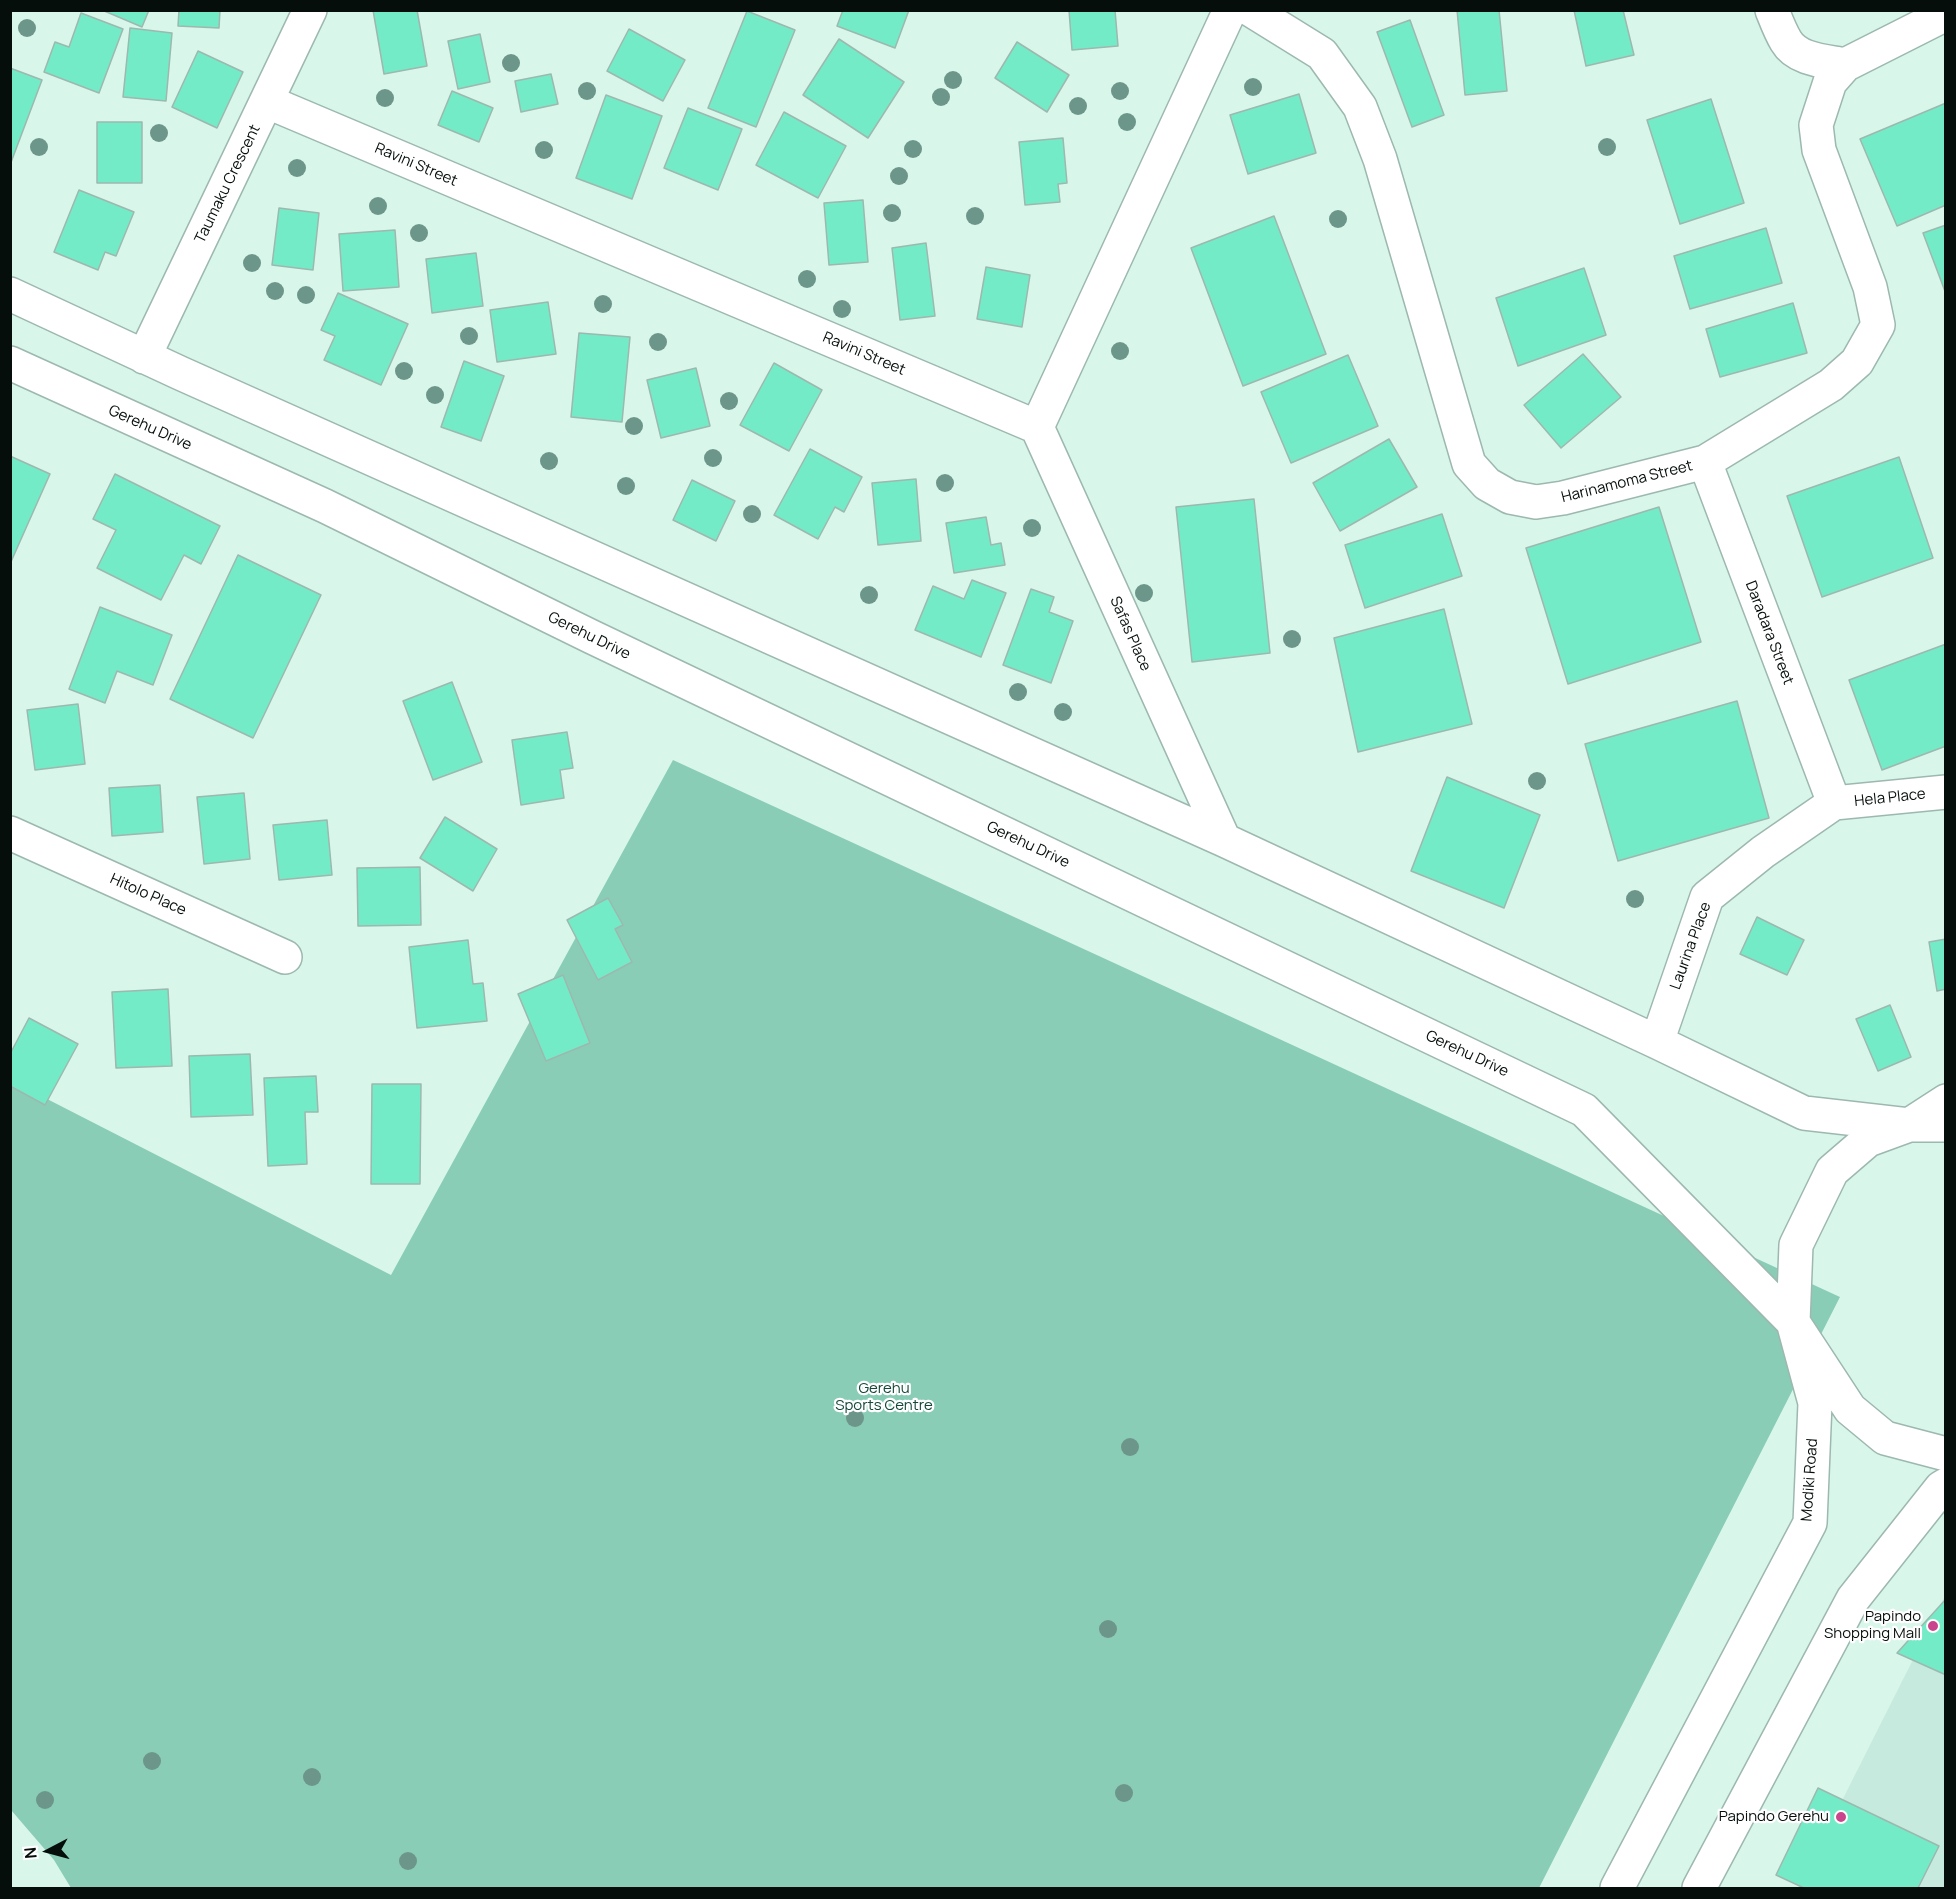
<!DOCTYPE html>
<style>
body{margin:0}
#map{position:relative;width:1956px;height:1899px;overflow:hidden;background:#d9f6eb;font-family:Manrope,sans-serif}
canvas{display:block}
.frame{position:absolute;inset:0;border:12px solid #050e0b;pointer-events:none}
.north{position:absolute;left:18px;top:1821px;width:60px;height:60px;-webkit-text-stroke:4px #fff;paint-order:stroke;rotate:264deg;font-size:16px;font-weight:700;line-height:24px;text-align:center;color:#050e0b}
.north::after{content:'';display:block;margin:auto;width:21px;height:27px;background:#050e0b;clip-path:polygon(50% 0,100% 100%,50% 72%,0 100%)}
</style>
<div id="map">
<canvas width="1956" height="1899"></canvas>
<div class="frame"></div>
<div class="north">N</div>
</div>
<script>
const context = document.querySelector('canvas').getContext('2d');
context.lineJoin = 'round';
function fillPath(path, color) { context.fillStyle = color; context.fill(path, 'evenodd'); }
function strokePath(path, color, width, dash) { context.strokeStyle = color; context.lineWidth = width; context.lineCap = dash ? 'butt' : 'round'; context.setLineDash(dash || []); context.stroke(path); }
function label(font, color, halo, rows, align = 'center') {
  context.font = font + ' Manrope,sans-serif'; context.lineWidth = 4.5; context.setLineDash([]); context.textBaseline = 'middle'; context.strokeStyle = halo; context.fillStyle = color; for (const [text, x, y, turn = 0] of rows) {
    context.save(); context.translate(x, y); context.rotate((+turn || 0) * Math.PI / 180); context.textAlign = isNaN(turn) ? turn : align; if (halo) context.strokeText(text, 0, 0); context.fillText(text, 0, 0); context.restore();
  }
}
fillPath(new Path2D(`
 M 1945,1596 L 1945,1888 L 1798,1888 Z`), '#c6eadd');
fillPath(new Path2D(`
 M 673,760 L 1840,1297 L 1539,1888 L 71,1888 L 54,1860 L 11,1810 L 10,1080 L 391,1275 Z`), '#8acdb7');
const building = new Path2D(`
 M 102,10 L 149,10 L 142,27 Z
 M 179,10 L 220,10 L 219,28 L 178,26 Z
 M 373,10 L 417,10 L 427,66 L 384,74 Z
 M 843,10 L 909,10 L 895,48 L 837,26 Z
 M 1069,10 L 1115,10 L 1118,46 L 1072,50 Z
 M 1457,10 L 1499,10 L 1507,91 L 1465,95 Z
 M 1574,10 L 1623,10 L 1634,55 L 1586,66 Z
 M 747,11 L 795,30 L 756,127 L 708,108 Z
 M 81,13 L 123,29 L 99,93 L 44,72 L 55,42 L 69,47 Z
 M 1410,20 L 1444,115 L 1412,127 L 1377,32 Z
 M 130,28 L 172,33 L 166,101 L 123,97 Z
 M 629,29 L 685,60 L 663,101 L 607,71 Z
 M 480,34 L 490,82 L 458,89 L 448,41 Z
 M 839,39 L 904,82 L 868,138 L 803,95 Z
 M 1017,42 L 1069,75 L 1047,112 L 995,78 Z
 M 198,51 L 243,72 L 217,128 L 172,107 Z
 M 10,68 L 42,80 L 10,165 Z
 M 551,74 L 558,104 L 521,112 L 515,81 Z
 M 452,91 L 493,108 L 479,142 L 438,125 Z
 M 1299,94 L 1316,153 L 1248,174 L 1230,115 Z
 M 606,95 L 662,116 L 632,199 L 576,178 Z
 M 1711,99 L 1744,203 L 1680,224 L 1647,120 Z
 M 1946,103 L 1946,205 L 1897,226 L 1860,139 Z
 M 688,108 L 742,129 L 718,190 L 664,168 Z
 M 784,112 L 846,146 L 818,198 L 756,165 Z
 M 97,122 L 142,122 L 142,183 L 97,183 Z
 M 1063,138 L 1067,183 L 1058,184 L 1060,202 L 1025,205 L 1019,142 Z
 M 79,190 L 134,212 L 116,256 L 105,252 L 98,270 L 54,252 Z
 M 863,200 L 868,262 L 829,265 L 824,203 Z
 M 279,208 L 319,213 L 313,270 L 272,265 Z
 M 1274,216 L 1326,354 L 1243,386 L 1191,248 Z
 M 1946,225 L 1946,294 L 1923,233 Z
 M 1766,228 L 1782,283 L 1690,309 L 1674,256 Z
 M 395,230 L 399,287 L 343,291 L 339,234 Z
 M 926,243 L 935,316 L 900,320 L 892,248 Z
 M 476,253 L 483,306 L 432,313 L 426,259 Z
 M 986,267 L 1030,275 L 1022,327 L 977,319 Z
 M 1584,268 L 1606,335 L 1518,366 L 1496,298 Z
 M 338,293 L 408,324 L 381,385 L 324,360 L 335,336 L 321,330 Z
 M 548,302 L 556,354 L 497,362 L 490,310 Z
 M 1793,303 L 1807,353 L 1720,377 L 1706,329 Z
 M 579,333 L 630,337 L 622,422 L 571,417 Z
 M 1583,354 L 1621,397 L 1561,448 L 1524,405 Z
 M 1348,355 L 1378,426 L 1291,463 L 1261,392 Z
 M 464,361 L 504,376 L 481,441 L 441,427 Z
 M 774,363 L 822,390 L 789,451 L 740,425 Z
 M 696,368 L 710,426 L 661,438 L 647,380 Z
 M 1389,439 L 1417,487 L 1340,531 L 1313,483 Z
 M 810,449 L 862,477 L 844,512 L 835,507 L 818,539 L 774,515 Z
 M 10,456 L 50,474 L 10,564 Z
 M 1899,457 L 1933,558 L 1822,597 L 1787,496 Z
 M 115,474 L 220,526 L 201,564 L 184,555 L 161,600 L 97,568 L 116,530 L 93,519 Z
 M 916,479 L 921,541 L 878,545 L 872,483 Z
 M 692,480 L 735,501 L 716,541 L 673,520 Z
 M 1254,499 L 1270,653 L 1192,662 L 1176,507 Z
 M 1659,507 L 1701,642 L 1568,684 L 1526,548 Z
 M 1442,514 L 1462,576 L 1365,608 L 1345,545 Z
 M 986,517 L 991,545 L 1001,543 L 1005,565 L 954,573 L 946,523 Z
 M 238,555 L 321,595 L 253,738 L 170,699 Z
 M 972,580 L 1006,593 L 981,657 L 915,630 L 933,586 L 964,599 Z
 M 1031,589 L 1054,597 L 1049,612 L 1073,621 L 1051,683 L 1003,665 Z
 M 100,607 L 172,635 L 153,685 L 117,671 L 105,703 L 69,689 Z
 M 1444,609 L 1472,724 L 1358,752 L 1334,638 Z
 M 1946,644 L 1946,746 L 1882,770 L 1849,680 Z
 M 452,682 L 482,762 L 433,780 L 403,701 Z
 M 1737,701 L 1769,818 L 1618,861 L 1585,744 Z
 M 78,704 L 85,764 L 35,770 L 27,710 Z
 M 567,732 L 573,768 L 560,770 L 564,798 L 521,805 L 512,740 Z
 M 1447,777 L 1540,815 L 1504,908 L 1411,871 Z
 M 160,785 L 163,832 L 112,836 L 109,788 Z
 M 244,793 L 250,859 L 204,864 L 197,797 Z
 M 445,817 L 497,849 L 473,891 L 420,858 Z
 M 327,820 L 332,875 L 279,880 L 273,825 Z
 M 420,867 L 421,925 L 358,926 L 357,868 Z
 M 608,898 L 623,925 L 615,929 L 632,962 L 598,980 L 567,920 Z
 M 1757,917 L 1804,940 L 1787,975 L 1740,954 Z
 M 1946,939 L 1946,989 L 1937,991 L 1929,942 Z
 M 468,940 L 473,984 L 483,983 L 487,1021 L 417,1028 L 409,947 Z
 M 563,975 L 590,1043 L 546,1061 L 518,994 Z
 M 168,989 L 172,1066 L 116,1068 L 112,992 Z
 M 1890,1005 L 1911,1057 L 1878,1071 L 1856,1019 Z
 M 29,1018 L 78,1044 L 45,1105 L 10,1086 L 10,1054 Z
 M 250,1054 L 253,1115 L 191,1117 L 189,1056 Z
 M 316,1076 L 318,1112 L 305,1112 L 307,1164 L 268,1166 L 264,1078 Z
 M 372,1084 L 421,1084 L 420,1184 L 371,1184 Z
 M 1946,1599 L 1946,1675 L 1897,1653 Z
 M 1818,1788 L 1939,1846 L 1918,1888 L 1804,1888 L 1776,1875 Z`);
fillPath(building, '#74ebc7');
strokePath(building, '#9db8ae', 1.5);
const minor = new Path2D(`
 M 1251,10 L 1322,54 L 1360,107 L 1380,159 L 1469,464 L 1487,484 L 1510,497 L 1536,502 L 1563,498 L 1705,462 L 1831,385 L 1857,362 L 1878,325 L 1870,287 L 1819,150 L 1816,125 L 1830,82 L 1845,65 L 1946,14
 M 1772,10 C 1776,20 1780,31 1786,41 C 1797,60 1825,61 1845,65
 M 268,102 L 1037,427 L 1230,10
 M 10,294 L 180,373 L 1224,840 L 1657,1042 L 1804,1113 L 1909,1125 L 1946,1125
 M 144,357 L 310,10
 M 10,363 L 325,506 L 592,637 L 1584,1110 L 1793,1322 L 1850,1409 L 1885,1438 L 1946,1454
 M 1037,427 L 1224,840
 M 1705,462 L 1834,803
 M 10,833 L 285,957
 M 1657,1042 L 1707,897 L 1763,852 L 1834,803 L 1946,792
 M 1617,1888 L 1810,1523 L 1815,1403 L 1793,1322 L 1796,1245 L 1832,1171 L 1868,1140 L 1909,1125 L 1946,1101
 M 1699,1888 L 1853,1599 L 1941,1488 L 1946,1485`);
strokePath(minor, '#9db8af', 36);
strokePath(minor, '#fff', 33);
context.fillStyle = '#6d968a';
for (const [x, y] of [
 [27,28],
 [511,63],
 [953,80],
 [1253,87],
 [587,91],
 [1120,91],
 [941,97],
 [385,98],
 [1078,106],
 [1127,122],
 [159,133],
 [39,147],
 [1607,147],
 [913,149],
 [544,150],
 [297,168],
 [899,176],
 [378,206],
 [892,213],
 [975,216],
 [1338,219],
 [419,233],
 [252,263],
 [807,279],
 [275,291],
 [306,295],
 [603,304],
 [842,309],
 [469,336],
 [658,342],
 [1120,351],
 [404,371],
 [435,395],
 [729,401],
 [634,426],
 [713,458],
 [549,461],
 [945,483],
 [626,486],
 [752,514],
 [1032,528],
 [1144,593],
 [869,595],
 [1292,639],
 [1018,692],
 [1063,712],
 [1537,781],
 [1635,899],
 [855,1418],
 [1130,1447],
 [1108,1629],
 [152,1761],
 [312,1777],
 [1124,1793],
 [45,1800],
 [408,1861]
]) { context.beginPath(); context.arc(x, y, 9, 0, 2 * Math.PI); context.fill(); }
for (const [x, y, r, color] of [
 [1933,1626,6,"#ca468c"],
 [1841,1817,6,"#ca468c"]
]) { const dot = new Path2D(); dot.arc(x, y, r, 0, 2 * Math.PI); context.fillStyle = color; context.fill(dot); strokePath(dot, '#fff', 2); }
label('15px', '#050e0b', '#fff', [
 ["Ravini Street",416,165,23],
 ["Taumaku Crescent",228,184,-64],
 ["Ravini Street",864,354,23],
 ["Gerehu Drive",150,428,24],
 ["Harinamoma Street",1627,482,-14],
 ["Daradara Street",1769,633,69],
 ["Safas Place",1130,634,66],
 ["Gerehu Drive",589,636,26],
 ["Hela Place",1890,798,-6],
 ["Gerehu Drive",1028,845,25],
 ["Hitolo Place",148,895,24],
 ["Laurina Place",1691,946,-70],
 ["Gerehu Drive",1467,1054,25],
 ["Modiki Road",1810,1480,-86]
]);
label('15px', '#14483a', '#fff', [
 ["Gerehu",884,1389],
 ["Sports Centre",884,1406]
]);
label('15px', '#050e0b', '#fff', [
 ["Papindo",1921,1617],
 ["Shopping Mall",1921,1634],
 ["Papindo Gerehu",1829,1817]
], 'right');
</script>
